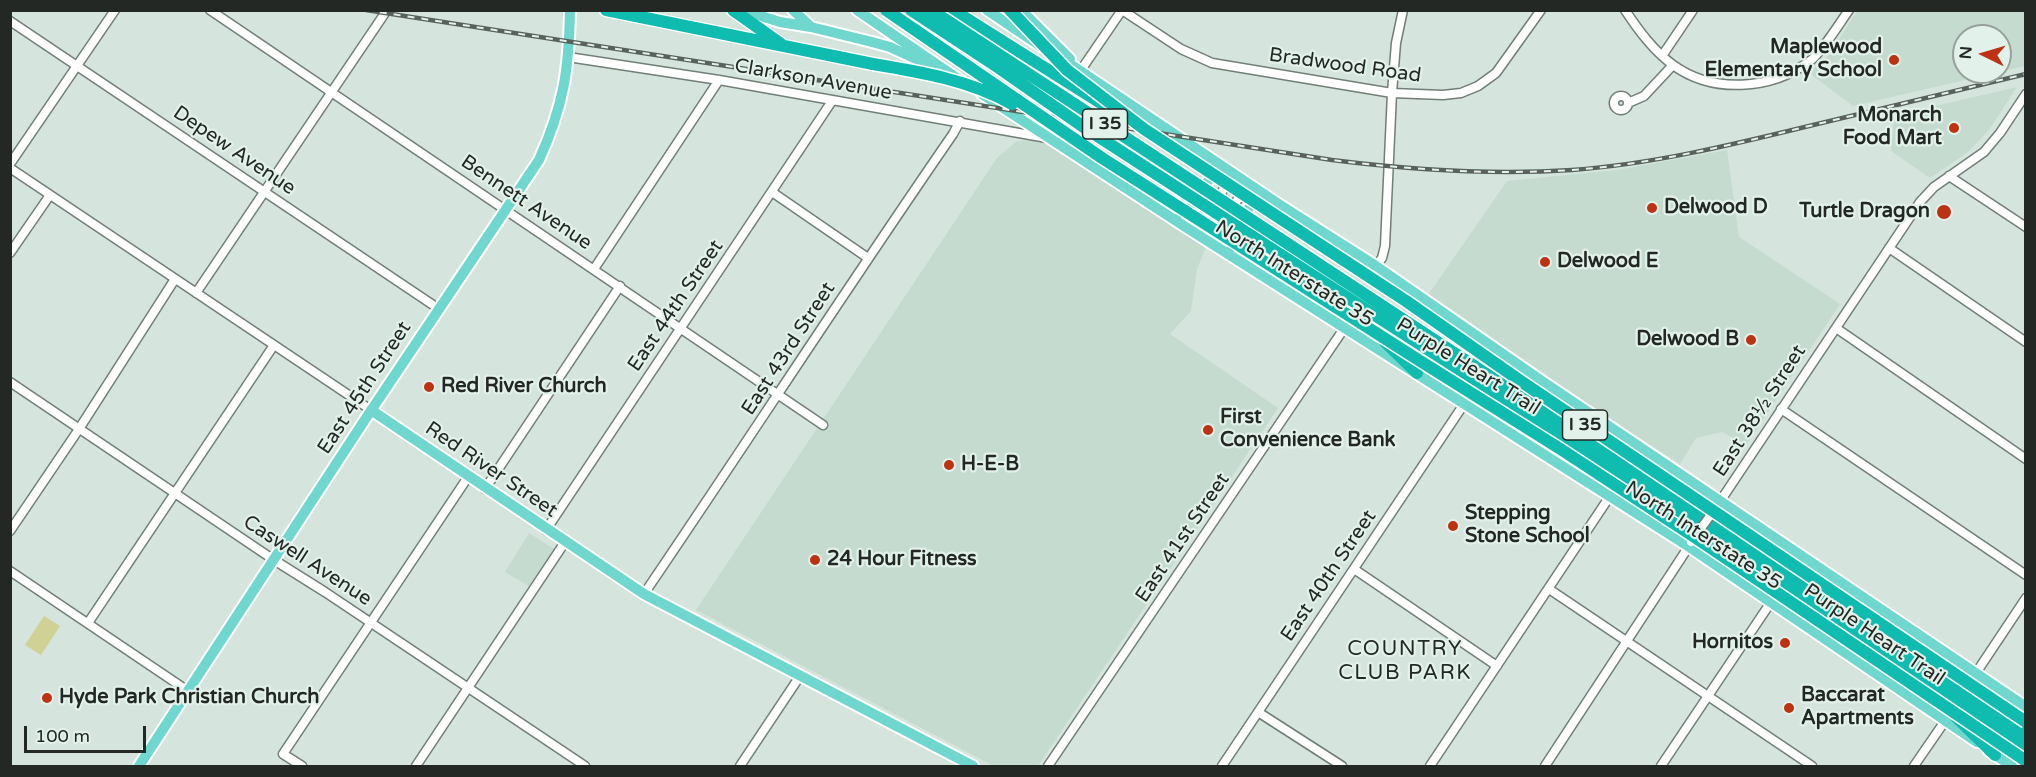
<!DOCTYPE html>
<meta charset="utf-8">
<style>
body{margin:0}
#map{position:relative;width:2036px;height:777px;overflow:hidden;background:#d5e4dc;font-family:"Varela Round",sans-serif}
canvas{display:block}
.frame{position:absolute;inset:0;border:12px solid #232825;pointer-events:none}
.north{position:absolute;left:1952px;top:24px;width:60px;height:60px;box-sizing:border-box;background:#e2f1e9;border:2px solid #96a19b;border-radius:50%;rotate:275deg;font-size:16px;font-weight:700;line-height:24px;text-align:center;color:#232825}
.north::after{content:'';display:block;margin:auto;width:21px;height:27px;background:#bd3212;clip-path:polygon(50% 0,100% 100%,50% 72%,0 100%)}
.scale{position:absolute;left:24px;top:726px;width:122px;height:27px;box-sizing:border-box;border:3px solid #232825;border-top:0;padding-left:8px;font-size:18px;line-height:21px;white-space:nowrap;color:#232825;-webkit-text-stroke:4px #e2f1e9;paint-order:stroke}
</style>
<div id="map">
<canvas width="2036" height="777"></canvas>
<div class="frame"></div>
<div class="north">N</div>
<div class="scale">100 m</div>
</div>
<script>
const context = document.querySelector('canvas').getContext('2d');
context.lineJoin = 'round';
function fillPath(path, color) { context.fillStyle = color; context.fill(path, 'evenodd'); }
function strokePath(path, color, width, dash) { context.strokeStyle = color; context.lineWidth = width; context.lineCap = dash ? 'butt' : 'round'; context.setLineDash(dash || []); context.stroke(path); }
function label(font, color, halo, rows, align = 'center') {
  context.font = font + ' "Varela Round",sans-serif'; context.lineWidth = 4.5; context.setLineDash([]); context.textBaseline = 'middle'; context.strokeStyle = halo; context.fillStyle = color; for (const [text, x, y, turn = 0] of rows) {
    context.save(); context.translate(x, y); context.rotate((+turn || 0) * Math.PI / 180); context.textAlign = isNaN(turn) ? turn : align; if (halo) context.strokeText(text, 0, 0); context.fillText(text, 0, 0); context.restore();
  }
}
fillPath(new Path2D(`
 M 1857,11 L 2025,11 L 2025,66 L 1853,106 L 1809,73 L 1829,55 ZM 1964,36 L 2000,36 L 2000,72 L 1964,72 Z
 M 2017,87 L 1989,130 L 1968,152 L 1930,178 L 1891,151 L 1894,119 L 1901,114 Z
 M 1044,140 L 1206,247 L 1197,269 L 1191,311 L 1170,334 L 1278,408 L 1038,766 L 994,766 L 696,610 L 997,158 L 1017,141 Z
 M 1727,150 L 1739,237 L 1840,304 L 1746,445 L 1722,432 L 1696,438 L 1680,464 L 1553,383 L 1428,295 L 1507,181 L 1618,170 Z
 M 529,533 L 554,549 L 529,586 L 505,572 Z`), '#c5dbcf');
fillPath(new Path2D(`
 M 44,616 L 60,626 L 41,655 L 25,645 Z`), '#cfd195');
const minor = new Path2D(`
 M 210,10 L 823,425
 M 1625,10 C 1639,31 1653,50 1673,65 C 1713,94 1771,90 1810,61 C 1822,52 1839,24 1849,10
 M 10,21 L 439,309
 M 1662,56 L 1693,10
 M 568,57 L 719,80 L 1047,138
 M 1081,70 L 1122,10 L 1181,49 L 1212,63 L 1392,93 L 1443,95 L 1461,93 L 1478,86 L 1496,73 L 1541,10
 M1614 103a7 7 0 1 1 14 0a7 7 0 1 1-14 0Z
 M 1628,103 L 1644,96 L 1673,65
 M 10,164 L 115,10
 M 10,168 L 371,410
 M 1949,176 L 2026,227
 M 772,192 L 868,258
 M 1195,233 L 1229,181
 M 1215,235 L 1243,191
 M 1889,248 L 2026,342
 M 10,253 L 50,195
 M 1376,266 L 1382,258 L 1385,246 L 1392,93 L 1396,43 L 1403,10
 M 594,269 L 719,80
 M 196,293 L 387,10
 M 1836,328 L 2026,459
 M 10,382 L 274,560 L 325,592 L 585,766
 M 1781,409 L 2026,575
 M 485,489 L 620,286
 M 1717,506 L 1920,202 L 1934,187 L 1984,152 L 2000,133 L 2026,94
 M 546,530 L 832,101
 M 10,531 L 79,429 L 175,279
 M 1354,569 L 1497,666
 M 10,571 L 188,691
 M 1549,589 L 1812,766
 M 644,594 C 748,441 848,286 953,134 L 960,121
 M 88,623 L 274,345
 M 1976,673 L 2026,598
 M 1258,712 L 1342,766
 M 302,766 L 283,754 L 468,477
 M 416,766 L 565,542
 M 740,766 L 800,676
 M 1048,766 L 1345,327
 M 1222,766 L 1464,404
 M 1430,766 L 1610,496
 M 1545,766 L 1691,543
 M 1661,766 L 1771,602
 M 1914,766 L 1945,721`);
const major = new Path2D(`
 M 742,10 L 780,22 L 811,27 L 872,42 L 890,47 L 929,65
 M 793,10 L 810,26
 M 857,10 L 961,81
 M 987,10 L 1042,47
 M 1021,10 L 1070,59
 M 1058,56 L 1280,205 L 1376,266 L 1545,383 L 2026,707
 M 982,94 L 1184,226 L 1688,546 L 1977,742
 M 1180,213 L 1189,210 L 1210,178 L 1210,167
 M 1232,247 L 1229,238 L 1253,202 L 1262,200
 M 371,410 L 644,594 L 973,766
 M 1989,751 L 2012,766
 M 139,766 L 366,418 L 539,160 C 564,105 569,69 570,10`);
const highway = new Path2D(`
 M 606,10 L 873,64
 M 733,10 L 781,44
 M 953,10 L 1107,107
 M 1279,238 L 1622,463 L 2026,736
 M 1272,249 L 1623,475 L 2026,749
 M 1385,342 L 1417,373
 M 1956,717 L 1995,755`);
strokePath(minor, '#717f77', 11);
strokePath(major, '#fff', 14);
strokePath(highway, '#fff', 15);
strokePath(minor, '#fff', 8);
strokePath(major, '#70d7cf', 10);
strokePath(highway, '#10bcaf', 12);
const rail = new Path2D(`
 M 366,10 L 1332,160 C 1412,170 1492,175 1572,170 C 1653,164 1731,145 1809,126 C 1881,109 1953,91 2026,74`);
strokePath(rail, '#59615d', 4.5);
strokePath(rail, '#e2f1e9', 2, [7]);
const minorBridge = new Path2D(`
 M 1691,542 L 1715,509`);
const highwayBridge = new Path2D(`
 M 886,10 L 1102,158 L 1417,359 L 1562,450 L 1693,536 L 2026,761
 M 911,10 L 999,68 L 1085,128 L 1272,249
 M 931,10 L 1279,238
 M 1010,10 L 1067,70 L 1144,129 L 1406,301 L 1522,382 L 2026,722
 M 873,64 C 921,72 969,80 1012,104`);
strokePath(minorBridge, '#717f77', 11, []);
strokePath(highwayBridge, '#fff', 15, []);
strokePath(minorBridge, '#fff', 8);
strokePath(highwayBridge, '#10bcaf', 12);
for (const [x, y, r, color] of [
 [1894,60,6,"#bd3212"],
 [1954,128,6,"#bd3212"],
 [1652,208,6,"#bd3212"],
 [1944,212,8,"#bd3212"],
 [1545,262,6,"#bd3212"],
 [1751,340,6,"#bd3212"],
 [429,387,6,"#bd3212"],
 [1208,430,6,"#bd3212"],
 [949,465,6,"#bd3212"],
 [1453,526,6,"#bd3212"],
 [815,560,6,"#bd3212"],
 [1785,643,6,"#bd3212"],
 [47,698,6,"#bd3212"],
 [1789,708,6,"#bd3212"]
]) { const dot = new Path2D(); dot.arc(x, y, r, 0, 2 * Math.PI); context.fillStyle = color; context.fill(dot); strokePath(dot, '#e2f1e9', 2); }
for (const [x, y, w] of [
 [1105,124,45],
 [1585,425,45]
]) { const box = new Path2D(); box.roundRect(x - w / 2, y - 15, w, 30, 4.5); context.fillStyle = '#e2f1e9'; context.fill(box); strokePath(box, '#232825', 1.5); }
label('bold 18px', '#232825', null, [
 ["I 35",1105,124],
 ["I 35",1585,425]
]);
label('bold 20px', '#232825', '#e2f1e9', [
 ["Maplewood",1882,48,"right"],
 ["Elementary School",1882,71,"right"],
 ["Monarch",1942,116,"right"],
 ["Food Mart",1942,139,"right"],
 ["Delwood D",1664,208],
 ["Turtle Dragon",1930,212,"right"],
 ["Delwood E",1557,262],
 ["Delwood B",1739,340,"right"],
 ["Red River Church",441,387],
 ["First",1220,418],
 ["Convenience Bank",1220,441],
 ["H-E-B",961,465],
 ["Stepping",1465,514],
 ["Stone School",1465,537],
 ["24 Hour Fitness",827,560],
 ["Hornitos",1773,643,"right"],
 ["Baccarat",1801,696],
 ["Apartments",1801,719],
 ["Hyde Park Christian Church",59,698]
], 'left');
label('20px', '#232825', '#e2f1e9', [
 ["Bradwood Road",1345,66,8],
 ["Clarkson Avenue",813,80,10],
 ["Depew Avenue",234,151,34],
 ["Bennett Avenue",526,203,34],
 ["North Interstate 35",1294,274,32],
 ["East 44th Street",676,306,-56],
 ["East 43rd Street",789,349,-57],
 ["Purple Heart Trail",1468,367,32],
 ["East 45th Street",365,388,-57],
 ["East 38½ Street",1760,411,-57],
 ["Red River Street",491,470,34],
 ["North Interstate 35",1703,536,33],
 ["East 41st Street",1183,538,-56],
 ["Caswell Avenue",307,561,33],
 ["East 40th Street",1329,576,-56],
 ["Purple Heart Trail",1874,635,34]
]);
context.letterSpacing = '1.5px';
label('21px', '#232825', '#e2f1e9', [
 ["COUNTRY",1405,649],
 ["CLUB PARK",1405,673]
]);
context.letterSpacing = '0px';
</script>
